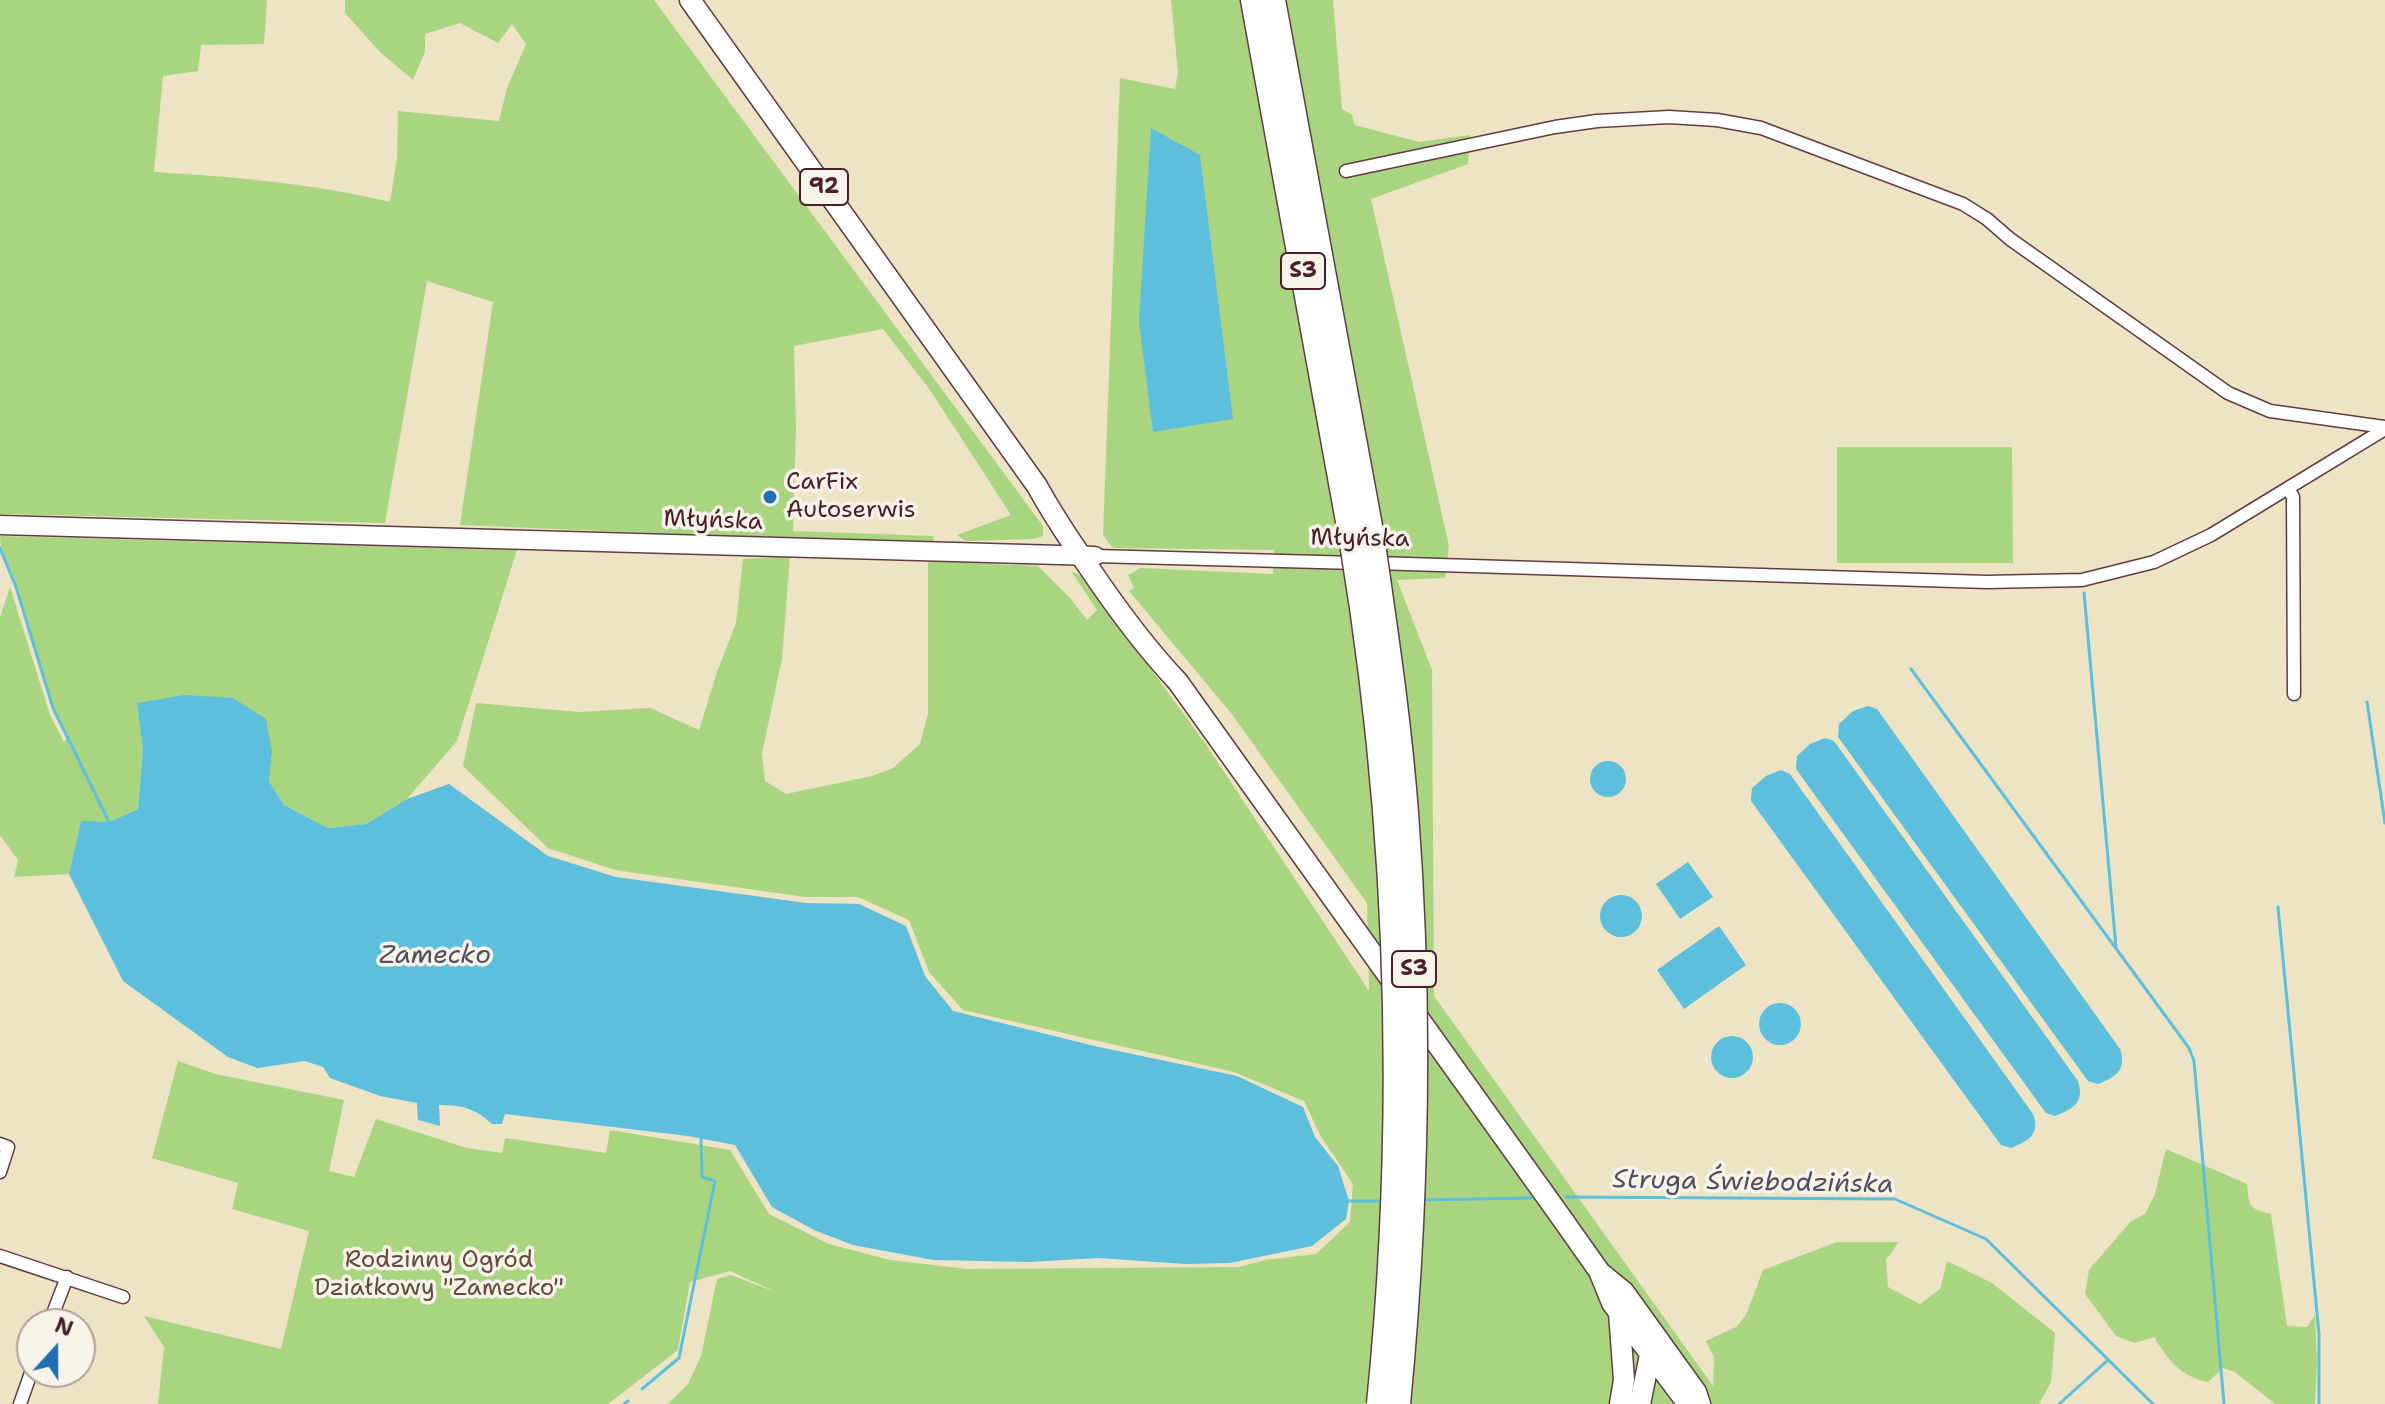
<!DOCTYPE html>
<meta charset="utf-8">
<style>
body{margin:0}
#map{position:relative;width:2385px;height:1404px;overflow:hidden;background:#ede3c5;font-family:"Shantell Sans",sans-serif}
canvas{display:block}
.north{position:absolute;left:16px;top:1308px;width:80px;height:80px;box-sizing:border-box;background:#f7f3e8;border:2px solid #b29e9c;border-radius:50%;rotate:21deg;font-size:22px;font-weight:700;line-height:32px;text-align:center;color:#4a1f2b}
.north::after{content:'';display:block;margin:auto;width:28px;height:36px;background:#1f6fb2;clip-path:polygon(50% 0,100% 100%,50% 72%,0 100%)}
</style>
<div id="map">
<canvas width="2385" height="1404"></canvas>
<div class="north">N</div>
</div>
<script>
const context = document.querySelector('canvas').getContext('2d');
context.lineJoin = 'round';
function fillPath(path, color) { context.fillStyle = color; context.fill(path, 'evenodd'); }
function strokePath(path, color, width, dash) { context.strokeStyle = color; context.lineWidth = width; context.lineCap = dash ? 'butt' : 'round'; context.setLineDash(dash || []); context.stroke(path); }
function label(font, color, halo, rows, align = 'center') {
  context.font = font + ' "Shantell Sans",sans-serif'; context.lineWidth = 7; context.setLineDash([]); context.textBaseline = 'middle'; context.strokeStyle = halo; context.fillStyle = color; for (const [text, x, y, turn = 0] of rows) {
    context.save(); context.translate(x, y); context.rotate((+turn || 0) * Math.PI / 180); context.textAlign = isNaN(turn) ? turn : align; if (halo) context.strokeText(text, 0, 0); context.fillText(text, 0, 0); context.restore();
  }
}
fillPath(new Path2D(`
 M 0,0 L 267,0 L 264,44 L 201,45 L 198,71 L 163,76 L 154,172 C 236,177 310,183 390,202 L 397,158 L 398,111 L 499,121 L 507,88 L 526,44 L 512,24 L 498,43 L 460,23 L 425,34 L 425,52 L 413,80 L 380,52 L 345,13 L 345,0 L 654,0 L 1043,526 L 1043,536 L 1033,539 L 966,541 L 957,535 L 1011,515 L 930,390 L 883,329 L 794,346 L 796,428 L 793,531 L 933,536 L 935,545 L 460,525 L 493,302 L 427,281 L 385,523 L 0,514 Z
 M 1171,0 L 1333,0 L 1342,109 L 1352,115 L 1355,125 L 1419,142 L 1470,135 L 1468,164 L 1371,199 L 1449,546 L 1445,578 L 1397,580 L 1432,670 L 1434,996 L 1713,1386 L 1714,1357 L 1706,1341 L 1736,1327 L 1746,1315 L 1763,1270 L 1837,1242 L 1899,1242 L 1886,1260 L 1888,1287 L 1920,1304 L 1940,1289 L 1947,1261 L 1992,1283 L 2055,1333 L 2051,1382 L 2039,1404 L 668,1404 L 688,1384 L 701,1356 L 717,1279 L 731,1275 L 776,1292 L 730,1271 L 690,1282 L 678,1350 L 608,1404 L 158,1404 L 164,1347 L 144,1316 L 281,1349 L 309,1231 L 232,1209 L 238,1183 L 152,1158 L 178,1061 L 215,1074 L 344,1100 L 329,1171 L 354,1177 L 376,1119 L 467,1148 L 502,1153 L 505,1138 L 606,1153 L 610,1130 L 730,1150 L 769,1214 L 829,1244 L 890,1260 L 967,1269 L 1239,1267 L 1265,1260 L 1316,1254 L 1350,1222 L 1353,1184 L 1320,1135 L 1304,1101 L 1234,1072 L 963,1010 L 929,972 L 909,920 L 858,897 L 805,897 L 615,870 L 548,848 L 463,766 L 476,703 L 579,712 L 650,708 L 699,730 L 717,672 L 736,623 L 743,559 L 790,556 L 782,659 L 762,753 L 765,781 L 786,794 L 872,776 L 893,768 L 920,744 L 928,713 L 928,561 L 1038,566 L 1071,599 L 1087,620 L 1097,610 L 1071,571 L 1084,577 L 1207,746 L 1369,991 L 1367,903 L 1231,713 L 1129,591 L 1134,588 L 1128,575 L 1141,568 L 1273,574 L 1274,550 L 1113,548 L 1103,535 L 1120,78 L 1175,89 L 1178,73 Z
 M 1837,447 L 2012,447 L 2013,563 L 1837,563 Z
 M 0,536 L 517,550 L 457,741 L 407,799 L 366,824 L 328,828 L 284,805 L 269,781 L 272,752 L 143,749 L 138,809 L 109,822 L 81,822 L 69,874 L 14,877 L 18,860 L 0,835 L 0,617 L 10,587 L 50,715 L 64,742 L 67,738 C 45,690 34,639 17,589 C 11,571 0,555 0,536 Z
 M 2166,1149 L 2247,1184 C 2249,1207 2248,1208 2271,1214 L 2287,1326 L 2307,1327 L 2315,1315 L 2317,1364 L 2315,1404 L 2275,1404 L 2235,1372 L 2223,1368 L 2208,1382 C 2181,1377 2168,1360 2154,1337 L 2135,1343 L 2116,1336 L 2085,1294 L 2089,1270 L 2130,1222 L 2145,1214 L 2155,1194 Z`), '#a9d581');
fillPath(new Path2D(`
 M 1151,128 L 1200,155 L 1233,419 L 1153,432 L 1139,321 Z
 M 184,695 L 233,698 L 266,719 L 272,752 L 269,781 L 284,805 L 328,828 L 366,824 L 407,799 L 449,784 L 548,856 L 616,877 L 806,903 L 859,904 L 906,926 L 925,976 L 953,1011 L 1099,1047 L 1237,1076 L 1303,1107 L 1315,1137 L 1338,1166 L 1349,1201 L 1346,1219 L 1312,1246 L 1230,1263 L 1185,1264 L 1098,1258 L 1030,1262 L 933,1260 L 853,1245 L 814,1230 L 772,1207 L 735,1145 L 688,1136 L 505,1114 L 502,1124 L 492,1124 C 475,1108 461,1105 439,1105 L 440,1126 L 418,1120 L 417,1103 L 380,1096 L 330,1078 L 323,1067 L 305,1061 L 257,1068 L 228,1057 L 123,981 L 69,874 L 81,821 L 109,822 L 138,809 L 143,749 L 137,703 Z
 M 1868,706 L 1877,709 L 2120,1049 C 2127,1070 2116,1077 2098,1084 L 2088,1081 L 1838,737 L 1839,724 L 1853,711 Z
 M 1825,738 L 1834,741 L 2078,1081 C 2085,1102 2073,1109 2055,1116 L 2046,1113 L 1796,769 L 1797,756 L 1810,744 Z
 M1590 779a18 18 0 1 1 36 0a18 18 0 1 1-36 0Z
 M 1781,770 L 1790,774 L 2033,1114 C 2041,1134 2028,1141 2011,1148 L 2001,1145 L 1751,801 L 1752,788 L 1766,776 Z
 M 1688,862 L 1713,897 L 1680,919 L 1656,884 Z
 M1600 916a21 21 0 1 1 42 0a21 21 0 1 1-42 0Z
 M 1719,926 L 1746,965 L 1684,1009 L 1657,970 Z
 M1759 1024a21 21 0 1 1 42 0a21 21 0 1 1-42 0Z
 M1711 1057a21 21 0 1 1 42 0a21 21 0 1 1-42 0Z`), '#5dbfdc');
strokePath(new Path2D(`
 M 0,548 L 16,587 L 53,708 L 109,822
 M 2084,593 L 2116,947
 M 1911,669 L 2189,1048 L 2194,1061 L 2224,1404
 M 2367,702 L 2385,823
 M 2278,907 L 2319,1334 L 2319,1404
 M 1566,1197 L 1895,1199 L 1986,1239 L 2153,1404
 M 1420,1200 L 1531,1198
 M 1349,1201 L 1385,1201
 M 642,1389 L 679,1358 L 715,1181 L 702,1177 L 701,1138
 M 624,1404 L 628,1401
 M 2059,1404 L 2107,1361`), '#5dbfdc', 3);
const street = new Path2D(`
 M 1346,171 L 1555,127 L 1597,121 L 1669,117 L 1717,120 L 1761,128 L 1963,204 L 1987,219 L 2010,239 L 2228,393 L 2270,411 L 2385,427
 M 2288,488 L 2293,497 L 2294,694
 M 1095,556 L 1357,563
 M 1375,563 L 1987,582 L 2082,580 L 2154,562 L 2211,535 L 2385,429
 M 0,1144 L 8,1147 L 0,1172
 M 0,1256 L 123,1297
 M 49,1324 L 67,1277
 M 20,1404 L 32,1370`);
const secondary = new Path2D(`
 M 0,525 L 1095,556`);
const primary = new Path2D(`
 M 690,0 L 1037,486 C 1053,515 1071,542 1090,569 C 1117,609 1145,647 1178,682 L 1563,1220 L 1599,1271 L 1612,1303 L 1688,1404
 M 1602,1274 L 1624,1292 L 1696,1392 L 1700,1404
 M 1619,1313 L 1624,1380 L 1620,1404
 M 1640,1404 L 1650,1355`);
const highway = new Path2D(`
 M 1253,0 L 1352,543
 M 1273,0 L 1372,537`);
strokePath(street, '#623c42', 15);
strokePath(secondary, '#623c42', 21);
strokePath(primary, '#623c42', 23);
strokePath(highway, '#623c42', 27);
strokePath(street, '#fff', 12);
strokePath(secondary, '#fff', 18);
strokePath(primary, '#fff', 20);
strokePath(highway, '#fff', 24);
const highwayBridge = new Path2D(`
 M 1372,537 C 1385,628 1399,720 1406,813 C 1421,1010 1417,1207 1398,1404
 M 1352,543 C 1399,827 1408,1117 1379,1404`);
strokePath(highwayBridge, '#623c42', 27, []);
strokePath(highwayBridge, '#fff', 24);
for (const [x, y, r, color] of [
 [770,497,8,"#1f6fb2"]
]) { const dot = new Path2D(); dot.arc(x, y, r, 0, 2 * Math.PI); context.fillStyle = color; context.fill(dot); strokePath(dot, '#f7f3e8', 3); }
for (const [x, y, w] of [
 [824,187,48],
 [1303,271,44],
 [1414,969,44]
]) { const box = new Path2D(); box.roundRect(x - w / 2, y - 18, w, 36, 6); context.fillStyle = '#f7f3e8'; context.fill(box); strokePath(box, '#4a1f2b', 2); }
label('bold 22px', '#4a1f2b', null, [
 ["92",824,187],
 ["S3",1303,271],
 ["S3",1414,969]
]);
label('24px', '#4a1f2b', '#f7f3e8', [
 ["CarFix",786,483],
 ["Autoserwis",786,511]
], 'left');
label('24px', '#4a1f2b', '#f7f3e8', [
 ["Młyńska",713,521,2],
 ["Młyńska",1360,539,1]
]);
label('24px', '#624c40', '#f7f3e8', [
 ["Rodzinny Ogród",439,1261],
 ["Działkowy \"Zamecko\"",439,1289]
]);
label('italic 26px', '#504f60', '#f7f3e8', [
 ["Zamecko",435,956],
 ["Struga Świebodzińska",1753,1183,1]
]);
</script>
